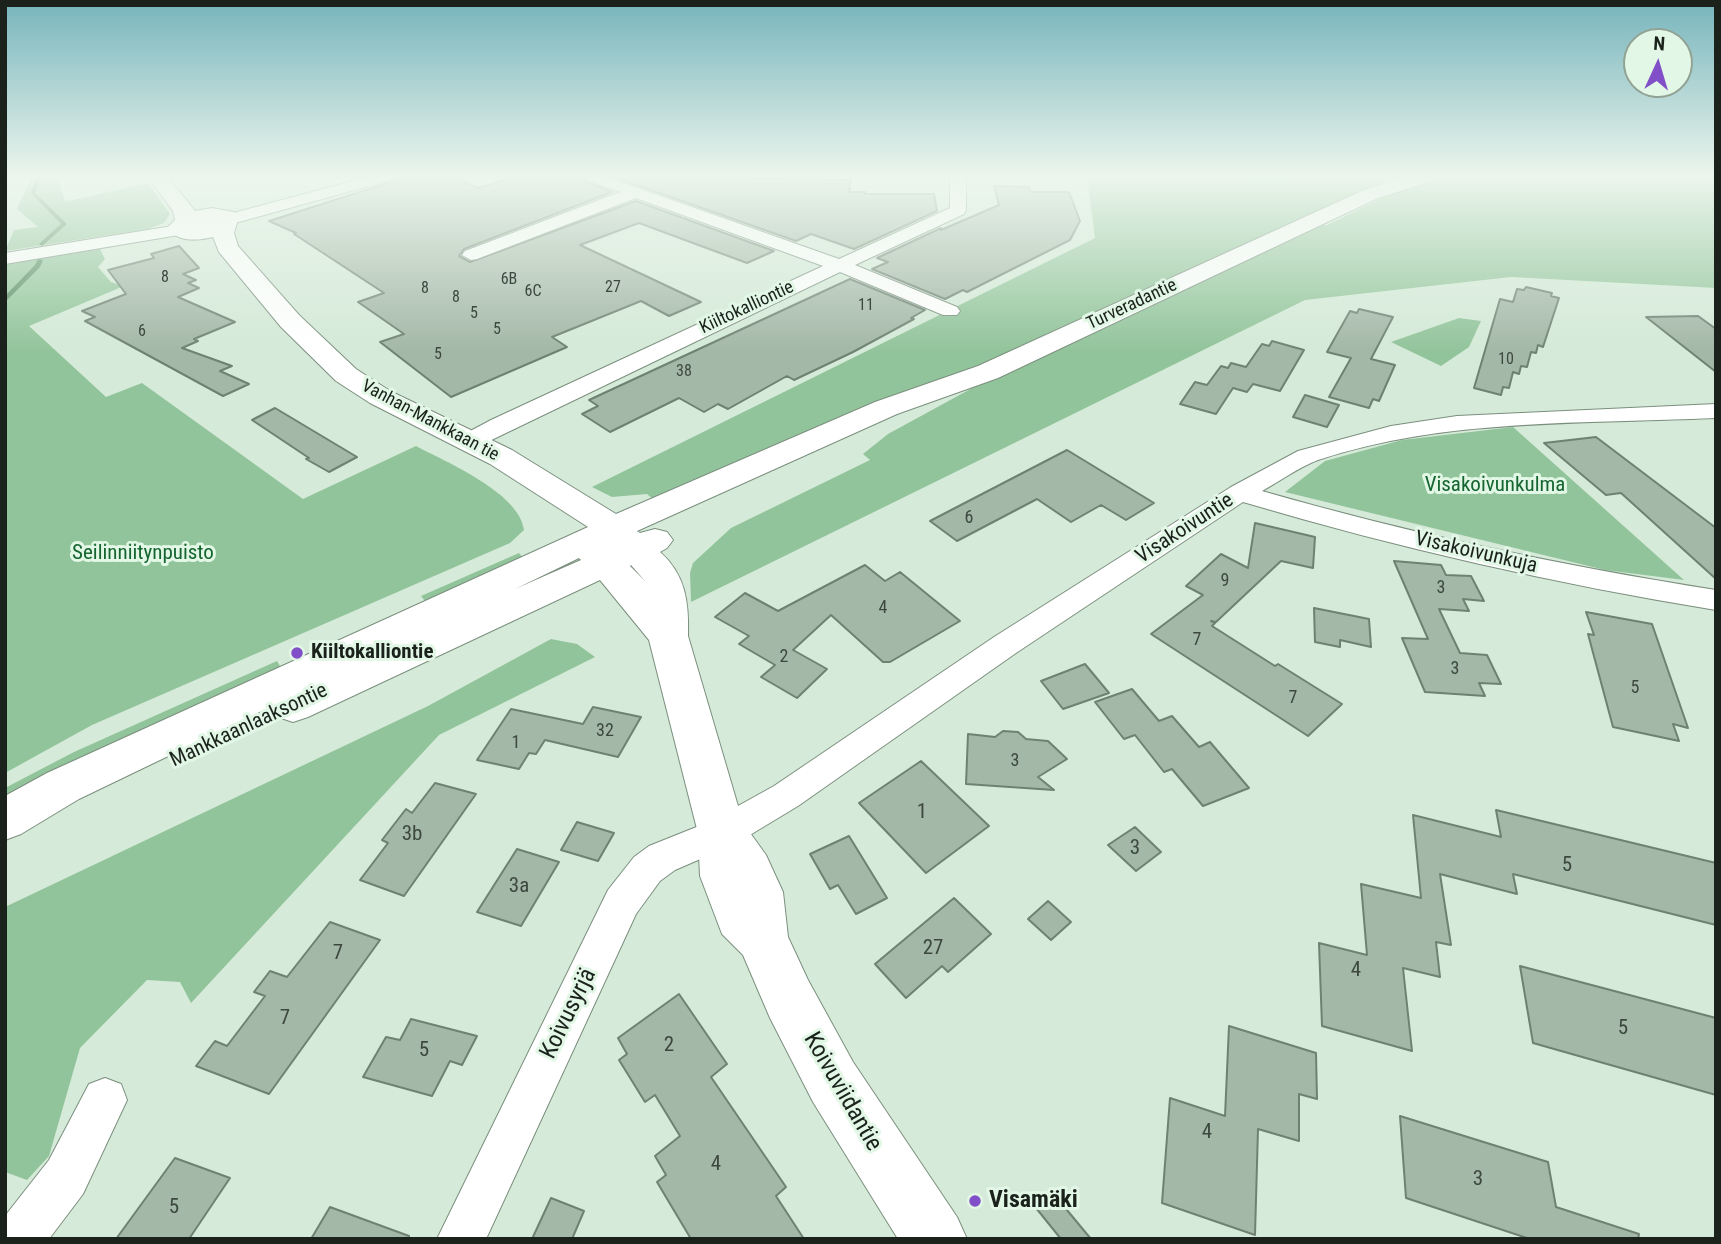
<!DOCTYPE html>
<meta charset="utf-8">
<style>
body{margin:0}
#map{position:relative;width:1721px;height:1244px;overflow:hidden;background:#d5ead8;font-family:"Roboto Condensed",sans-serif}
canvas{display:block}
.frame{position:absolute;inset:0;border:7px solid #1a221b;pointer-events:none}
.north{position:absolute;left:1623px;top:28px;width:70px;height:70px;box-sizing:border-box;background:#e2f7e5;border:2px solid #92a294;border-radius:50%;rotate:4deg;font-size:19px;font-weight:700;line-height:28px;text-align:center;color:#1a221b}
.north::after{content:'';display:block;margin:auto;width:24px;height:32px;background:#814fc7;clip-path:polygon(50% 0,100% 100%,50% 72%,0 100%)}
</style>
<div id="map">
<canvas width="1721" height="1244"></canvas>
<div class="frame"></div>
<div class="north">N</div>
</div>
<script>
const context = document.querySelector('canvas').getContext('2d');
context.lineJoin = 'round';
function fillPath(path, color) { context.fillStyle = color; context.fill(path, 'evenodd'); }
function strokePath(path, color, width, dash) { context.strokeStyle = color; context.lineWidth = width; context.lineCap = dash ? 'butt' : 'round'; context.setLineDash(dash || []); context.stroke(path); }
function label(font, color, halo, rows, align = 'center') {
  context.font = font + ' "Roboto Condensed",sans-serif'; context.lineWidth = 6; context.setLineDash([]); context.textBaseline = 'middle'; context.strokeStyle = halo; context.fillStyle = color; for (const [text, x, y, turn = 0] of rows) {
    context.save(); context.translate(x, y); context.rotate((+turn || 0) * Math.PI / 180); context.textAlign = isNaN(turn) ? turn : align; if (halo) context.strokeText(text, 0, 0); context.fillText(text, 0, 0); context.restore();
  }
}
fillPath(new Path2D(`
 M 32,177 L 58,177 L 65,202 L 148,183 L 170,214 L 164,223 L 148,229 L 5,251 L 14,230 L 38,227 L 17,209 Z
 M 1087,177 L 1392,177 L 1008,355 L 659,504 L 647,494 L 612,497 L 592,487 L 1095,238 Z
 M 1434,177 L 1716,177 L 1716,288 L 1511,277 L 1305,300 L 691,602 L 690,573 L 693,563 L 731,528 L 870,460 L 863,454 L 888,434 L 987,380 L 1320,224 L 1327,225 L 1396,191 Z
 M 99,247 L 105,259 L 98,267 L 111,282 L 124,286 L 29,326 L 106,397 L 142,383 L 303,499 L 416,446 C 446,462 520,493 524,530 L 510,543 L 92,725 L 5,773 L 5,262 Z
 M 1459,318 L 1481,321 L 1469,347 L 1441,366 L 1391,342 Z
 M 1513,427 L 1684,580 L 1605,570 L 1285,492 L 1325,461 L 1402,440 Z
 M 519,553 L 524,559 L 425,601 L 421,596 Z
 M 551,639 L 577,644 L 595,657 L 439,735 L 191,1003 L 180,982 L 147,980 L 80,1048 L 49,1156 L 27,1180 L 5,1172 L 5,907 L 428,706 Z
 M 277,661 L 280,666 L 231,698 L 5,808 L 5,788 L 74,752 Z`), '#92c49b');
fillPath(new Path2D(`
 M 37,177 L 41,177 L 35,193 L 67,224 L 42,246 L 39,244 L 40,243 L 61,224 L 31,193 Z
 M 1248,177 L 1287,177 L 1285,178 L 1250,178 Z
 M 38,259 L 43,260 L 40,267 L 5,302 L 5,296 L 35,265 Z`), '#53895e');
const building = new Path2D(`
 M 407,177 L 455,177 L 477,188 L 517,177 L 582,177 L 586,182 L 612,192 L 464,249 L 459,256 L 470,262 L 636,201 L 774,251 L 747,263 L 639,223 L 580,245 L 701,302 L 669,316 L 641,301 L 552,337 L 567,347 L 451,397 L 380,342 L 404,334 L 358,302 L 384,293 L 294,234 L 296,233 L 269,221 Z
 M 614,177 L 851,180 L 849,192 L 865,192 L 865,194 L 934,194 L 937,211 L 854,249 L 811,234 L 796,241 Z
 M 994,186 L 1029,187 L 1031,192 L 1069,192 L 1080,221 L 1070,240 L 967,292 L 963,290 L 945,299 L 872,269 L 888,262 L 877,258 L 941,228 L 941,230 L 999,205 Z
 M 179,246 L 199,268 L 183,274 L 196,280 L 188,283 L 199,288 L 178,297 L 235,322 L 194,339 L 198,341 L 182,348 L 232,366 L 220,371 L 249,384 L 223,396 L 85,321 L 95,317 L 82,311 L 126,294 L 108,270 L 154,258 L 151,254 Z
 M 850,279 L 925,310 L 911,318 L 914,319 L 853,352 L 794,380 L 787,376 L 728,409 L 718,404 L 704,412 L 679,398 L 610,432 L 582,414 L 598,406 L 589,400 Z
 M 1526,287 L 1552,293 L 1551,296 L 1559,298 L 1543,347 L 1538,345 L 1536,353 L 1531,352 L 1527,367 L 1521,366 L 1519,374 L 1513,372 L 1509,388 L 1503,387 L 1501,395 L 1474,388 L 1500,299 L 1513,302 L 1517,289 L 1524,290 Z
 M 1359,309 L 1393,317 L 1371,359 L 1395,365 L 1379,401 L 1373,399 L 1369,408 L 1329,397 L 1351,358 L 1327,352 L 1350,311 L 1357,313 Z
 M 1698,316 L 1716,329 L 1716,372 L 1646,317 Z
 M 1272,341 L 1304,350 L 1280,391 L 1253,384 L 1247,392 L 1233,388 L 1216,414 L 1180,404 L 1195,382 L 1207,385 L 1221,366 L 1228,368 L 1231,363 L 1246,367 L 1262,344 L 1269,346 Z
 M 1305,395 L 1339,405 L 1327,427 L 1293,417 Z
 M 275,408 L 357,457 L 329,472 L 306,459 L 309,458 L 252,420 Z
 M 1596,437 L 1716,528 L 1716,579 L 1621,493 L 1606,495 L 1544,443 Z
 M 1067,450 L 1154,503 L 1126,520 L 1101,505 L 1071,522 L 1037,499 L 957,541 L 930,521 Z
 M 1255,523 L 1315,537 L 1313,568 L 1281,561 L 1216,622 L 1211,621 L 1215,623 L 1212,626 L 1275,666 L 1278,664 L 1342,704 L 1308,736 L 1151,634 L 1203,595 L 1186,586 L 1221,554 L 1248,568 Z
 M 1394,561 L 1441,565 L 1446,575 L 1471,576 L 1484,601 L 1463,599 L 1469,611 L 1439,609 L 1460,653 L 1487,655 L 1501,684 L 1479,683 L 1485,696 L 1425,692 L 1402,638 L 1428,639 Z
 M 865,565 L 885,581 L 900,572 L 960,621 L 890,662 L 883,662 L 831,615 L 793,650 L 827,669 L 797,698 L 761,677 L 775,665 L 739,644 L 749,636 L 715,617 L 745,593 L 778,611 Z
 M 1314,608 L 1369,619 L 1371,647 L 1340,640 L 1340,647 L 1315,642 Z
 M 1586,612 L 1652,624 L 1688,728 L 1673,724 L 1679,741 L 1613,727 L 1588,634 L 1594,635 Z
 M 1085,664 L 1109,693 L 1063,709 L 1041,681 Z
 M 1132,689 L 1159,721 L 1172,716 L 1199,747 L 1210,742 L 1249,788 L 1203,806 L 1172,769 L 1164,772 L 1135,735 L 1124,739 L 1095,702 Z
 M 593,707 L 641,717 L 618,757 L 545,740 L 536,754 L 529,753 L 519,769 L 477,760 L 511,709 L 583,724 Z
 M 1003,731 L 1018,732 L 1026,739 L 1048,741 L 1067,759 L 1038,777 L 1054,790 L 966,784 L 968,734 L 995,737 Z
 M 921,761 L 989,826 L 926,873 L 859,803 Z
 M 435,783 L 476,794 L 404,896 L 360,880 L 388,843 L 382,840 L 406,809 L 412,813 Z
 M 1496,810 L 1716,863 L 1716,925 L 1513,874 L 1517,894 L 1440,874 L 1451,945 L 1436,942 L 1440,977 L 1403,968 L 1412,1051 L 1322,1026 L 1319,943 L 1367,955 L 1361,884 L 1421,898 L 1413,815 L 1501,837 Z
 M 577,822 L 614,833 L 598,861 L 561,850 Z
 M 1135,827 L 1161,852 L 1136,871 L 1108,845 Z
 M 849,836 L 887,898 L 856,914 L 838,885 L 830,889 L 810,854 Z
 M 517,849 L 559,862 L 521,926 L 477,912 Z
 M 954,898 L 991,934 L 948,972 L 942,966 L 906,998 L 875,964 Z
 M 1048,901 L 1071,922 L 1051,940 L 1028,919 Z
 M 330,922 L 380,940 L 269,1094 L 196,1066 L 215,1041 L 227,1046 L 265,996 L 254,992 L 270,971 L 287,977 Z
 M 1520,966 L 1716,1018 L 1716,1095 L 1533,1043 Z
 M 679,994 L 727,1064 L 711,1077 L 786,1187 L 776,1196 L 804,1239 L 691,1239 L 657,1182 L 666,1175 L 655,1156 L 680,1136 L 655,1095 L 645,1102 L 619,1060 L 627,1054 L 618,1038 Z
 M 411,1019 L 477,1036 L 462,1065 L 450,1061 L 432,1096 L 363,1077 L 386,1037 L 400,1040 Z
 M 1229,1026 L 1316,1053 L 1317,1099 L 1299,1094 L 1299,1141 L 1258,1129 L 1255,1235 L 1162,1203 L 1170,1098 L 1225,1116 Z
 M 1400,1116 L 1548,1162 L 1556,1207 L 1639,1234 L 1638,1239 L 1530,1239 L 1406,1198 Z
 M 175,1158 L 230,1178 L 189,1239 L 116,1239 Z
 M 1052,1192 L 1091,1239 L 1061,1239 L 1036,1208 Z
 M 551,1198 L 584,1211 L 572,1239 L 532,1239 Z
 M 330,1207 L 409,1236 L 409,1239 L 311,1239 Z`);
fillPath(building, '#a4b8a7');
strokePath(building, '#6f8272', 2);
const street = new Path2D(`
 M 368,177 L 393,177 L 391,180 L 228,225 L 219,220 L 222,216 Z
 M 585,177 L 607,177 L 839,259 L 950,208 L 950,177 L 966,177 L 966,210 L 964,214 L 855,265 L 957,307 L 960,311 L 957,315 L 943,315 L 840,272 L 479,446 L 470,448 L 461,446 L 458,441 L 461,436 L 491,420 L 823,266 L 636,198 L 477,259 L 471,260 L 462,255 L 465,251 L 620,192 L 587,180 Z
 M 179,225 L 185,226 L 188,230 L 185,234 L 5,264 L 5,253 Z
 M 1716,404 L 1716,418 C 1585,424 1444,418 1318,460 C 1299,467 1280,481 1262,491 C 1411,534 1563,566 1716,590 L 1716,610 C 1556,584 1398,548 1243,502 L 1016,653 L 798,806 L 735,844 L 675,870 L 660,881 L 636,914 L 486,1239 L 437,1239 L 608,890 L 634,857 L 649,846 L 709,822 L 774,786 L 994,637 L 1231,487 L 1298,451 L 1391,426 L 1457,416 Z
 M 105,1078 L 121,1084 L 127,1100 L 83,1194 L 49,1239 L 5,1239 L 5,1216 L 49,1160 L 89,1084 Z`);
const secondary = new Path2D(`
 M 148,177 L 168,177 L 195,211 L 212,208 L 234,212 L 237,223 L 234,233 L 238,246 L 299,315 L 356,369 L 390,391 L 512,450 L 616,514 L 875,402 L 978,366 L 1364,190 L 1405,177 L 1435,177 L 1432,181 L 1378,198 L 998,378 L 897,414 L 637,531 L 640,533 L 655,529 L 667,532 L 673,540 L 667,548 L 660,552 C 686,575 689,603 688,636 L 743,823 L 766,855 L 783,892 L 788,937 L 808,980 L 853,1062 L 957,1217 L 967,1239 L 898,1239 L 813,1102 L 770,1018 L 743,955 L 722,934 L 700,876 L 698,833 L 649,640 L 600,580 L 308,717 L 293,722 L 278,717 L 272,706 L 79,799 L 21,834 L 5,840 L 5,796 L 47,773 L 588,527 L 490,464 L 370,403 L 336,381 L 281,327 L 219,252 L 213,237 C 197,241 177,242 167,228 L 175,220 L 173,211 ZM 579,558 L 581,560 L 515,589 ZM 631,565 L 646,582 L 630,566 Z`);
strokePath(street, '#7b8f7e', 2);
strokePath(secondary, '#7b8f7e', 2);
fillPath(street, '#fff');
fillPath(secondary, '#fff');
const sky = context.createLinearGradient(0, 0, 0, 351);
sky.addColorStop(0, '#76b4bc');
sky.addColorStop(0.5, '#ecf6ed');
sky.addColorStop(1, '#ecf6ed00');
context.fillStyle = sky;
context.fillRect(0, 0, 1721, 351);
for (const [x, y, r, color] of [
 [297,653,7,"#814fc7"],
 [975,1201,7,"#814fc7"]
]) { const dot = new Path2D(); dot.arc(x, y, r, 0, 2 * Math.PI); context.fillStyle = color; context.fill(dot); strokePath(dot, '#e2f7e5', 2.5); }
label('16px', '#3c483e', null, [
 ["8",165,278],
 ["6B",509,280],
 ["27",613,288],
 ["8",425,289],
 ["6C",533,292],
 ["8",456,298],
 ["11",866,306],
 ["5",474,314],
 ["5",497,330],
 ["6",142,332],
 ["5",438,355],
 ["10",1506,360],
 ["38",684,372]
]);
label('18px', '#1a221b', '#e2f7e5', [
 ["Turveradantie",1132,305,-25],
 ["Kiiltokalliontie",747,308,-25],
 ["Vanhan-Mankkaan tie",430,421,28]
]);
label('18px', '#3c483e', null, [
 ["6",969,518],
 ["9",1225,581],
 ["3",1441,588],
 ["4",883,608],
 ["7",1197,640],
 ["2",784,657],
 ["3",1455,669],
 ["5",1635,688],
 ["7",1293,698],
 ["32",605,731],
 ["1",516,743],
 ["3",1015,761]
]);
label('21px', '#146530', '#e2f7e5', [
 ["Visakoivunkulma",1495,486],
 ["Seilinniitynpuisto",143,554]
]);
label('21px', '#1a221b', '#e2f7e5', [
 ["Visakoivuntie",1185,529,-33],
 ["Visakoivunkuja",1476,553,13],
 ["Mankkaanlaaksontie",249,726,-25]
]);
label('bold 21px', '#1a221b', '#e2f7e5', [
 ["Kiiltokalliontie",311,653]
], 'left');
label('21px', '#3c483e', null, [
 ["1",922,813],
 ["3b",412,835],
 ["3",1135,849],
 ["5",1567,866],
 ["3a",519,887],
 ["27",933,949],
 ["7",338,954],
 ["4",1356,971],
 ["7",285,1019],
 ["5",1623,1029],
 ["2",669,1046],
 ["5",424,1051],
 ["4",1207,1133],
 ["4",716,1165],
 ["3",1478,1180],
 ["5",174,1208]
]);
label('24px', '#1a221b', '#e2f7e5', [
 ["Koivusyrjä",569,1014,-64],
 ["Koivuviidantie",842,1092,60]
]);
label('bold 24px', '#1a221b', '#e2f7e5', [
 ["Visamäki",989,1201]
], 'left');
</script>
